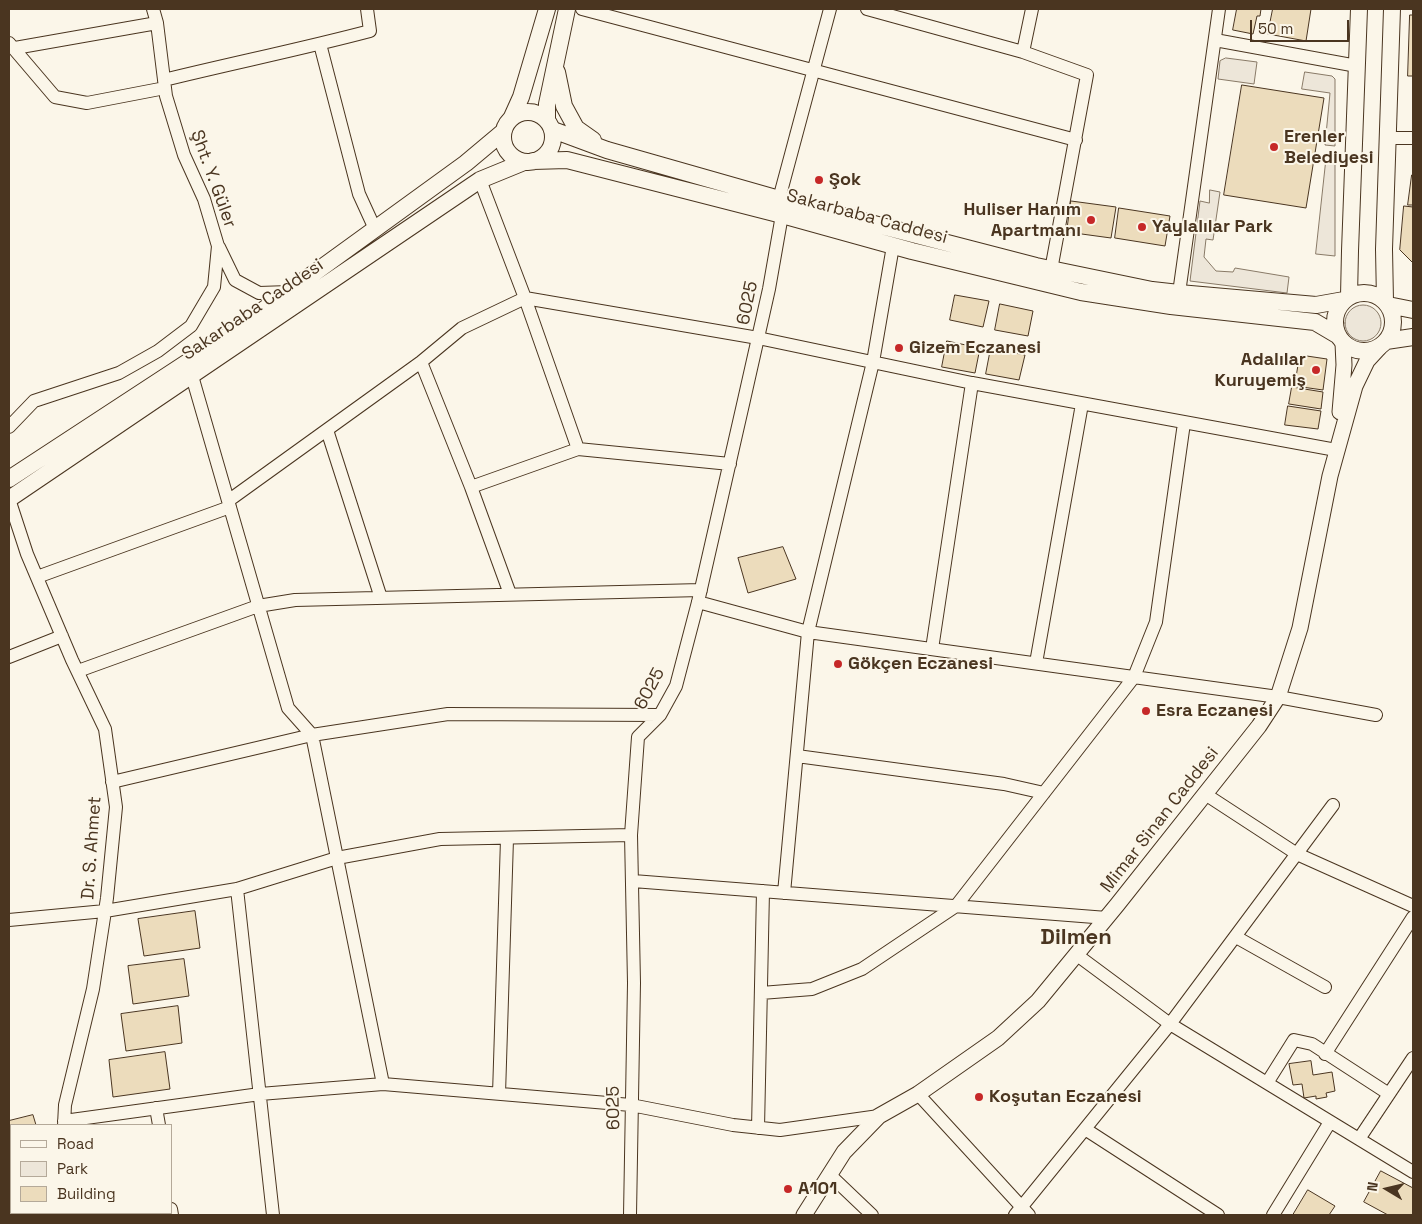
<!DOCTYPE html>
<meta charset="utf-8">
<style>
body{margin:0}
#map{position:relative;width:1422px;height:1224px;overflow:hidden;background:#fbf6e9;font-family:"Space Grotesk",sans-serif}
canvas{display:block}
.frame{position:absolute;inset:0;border:10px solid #4a3520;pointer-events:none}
.legend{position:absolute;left:10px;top:1124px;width:162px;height:90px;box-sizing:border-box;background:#fbf6e9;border:1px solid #b4a999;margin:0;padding:6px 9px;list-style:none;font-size:15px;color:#4a3520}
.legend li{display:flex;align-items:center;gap:10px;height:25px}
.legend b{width:25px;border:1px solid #b4a999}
.north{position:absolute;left:1362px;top:1164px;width:50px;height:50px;-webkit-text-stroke:4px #fbf6e9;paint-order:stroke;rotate:279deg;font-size:14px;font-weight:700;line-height:20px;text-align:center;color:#4a3520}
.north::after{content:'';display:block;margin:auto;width:18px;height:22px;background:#4a3520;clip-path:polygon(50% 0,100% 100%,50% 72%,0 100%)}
.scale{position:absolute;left:1250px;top:20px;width:99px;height:22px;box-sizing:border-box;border:2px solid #4a3520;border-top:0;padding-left:6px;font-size:15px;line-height:18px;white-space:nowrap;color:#4a3520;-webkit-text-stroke:4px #fbf6e9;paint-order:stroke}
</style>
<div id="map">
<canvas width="1422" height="1224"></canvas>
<div class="frame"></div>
<ul class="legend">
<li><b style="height:6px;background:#fbf6e9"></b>Road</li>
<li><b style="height:14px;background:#ede6d9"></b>Park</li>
<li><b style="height:14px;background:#ecdcbc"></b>Building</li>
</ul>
<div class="north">N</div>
<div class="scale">50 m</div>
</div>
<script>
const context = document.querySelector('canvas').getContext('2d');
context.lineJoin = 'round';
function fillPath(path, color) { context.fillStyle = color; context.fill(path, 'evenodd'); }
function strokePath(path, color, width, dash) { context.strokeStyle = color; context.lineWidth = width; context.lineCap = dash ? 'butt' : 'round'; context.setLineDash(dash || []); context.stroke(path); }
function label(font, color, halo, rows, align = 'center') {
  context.font = font + ' "Space Grotesk",sans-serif'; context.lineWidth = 4; context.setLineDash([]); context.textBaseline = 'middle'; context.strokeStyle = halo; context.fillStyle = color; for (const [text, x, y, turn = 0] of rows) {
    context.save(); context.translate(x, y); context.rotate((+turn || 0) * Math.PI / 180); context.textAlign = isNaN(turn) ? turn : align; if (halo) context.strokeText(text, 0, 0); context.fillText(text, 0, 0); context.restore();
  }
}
const green = new Path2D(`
 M 1226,58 L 1257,62 L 1254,84 L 1218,79 L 1220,61 Z
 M 1305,72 L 1332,76 L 1335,79 L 1335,146 L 1325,145 L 1330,93 L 1302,89 Z
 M 1326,162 L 1335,164 L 1335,256 L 1316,254 Z
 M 1210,190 L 1220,192 L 1213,240 L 1206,239 L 1204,257 L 1216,271 L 1233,272 L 1235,268 L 1289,277 L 1287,293 L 1190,281 L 1200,201 L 1209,203 Z
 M1345 323a18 18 0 1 1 36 0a18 18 0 1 1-36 0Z`);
fillPath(green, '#ede6d9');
strokePath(green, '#887966', 1);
const building = new Path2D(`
 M 1237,9 L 1261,9 L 1260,16 L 1257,16 L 1253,34 L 1233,30 Z
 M 1273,9 L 1311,9 L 1306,41 L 1268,34 Z
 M 1410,15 L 1413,15 L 1413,76 L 1408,76 Z
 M 1242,85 L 1324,98 L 1306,208 L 1224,195 Z
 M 1412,175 L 1413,175 L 1413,205 L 1408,205 Z
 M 1071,201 L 1116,207 L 1111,238 L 1067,232 Z
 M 1404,206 L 1413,207 L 1413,263 L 1400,250 Z
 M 1119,208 L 1170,216 L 1165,246 L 1115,238 Z
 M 955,295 L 989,301 L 983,327 L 950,320 Z
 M 1000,304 L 1033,311 L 1028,336 L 995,330 Z
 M 947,341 L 980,348 L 975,373 L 942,367 Z
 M 991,348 L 1025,355 L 1019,380 L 986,374 Z
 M 1300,355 L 1327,359 L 1323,390 L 1295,386 Z
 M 1292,387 L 1323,392 L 1321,409 L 1289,404 Z
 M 1288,406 L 1321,411 L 1318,429 L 1285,425 Z
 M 783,547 L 796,579 L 748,593 L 738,558 Z
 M 195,911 L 200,948 L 144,956 L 138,919 Z
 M 184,959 L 189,996 L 133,1004 L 128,966 Z
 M 178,1006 L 182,1043 L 126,1051 L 121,1014 Z
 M 165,1052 L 170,1089 L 113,1097 L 109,1060 Z
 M 1311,1061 L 1313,1075 L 1332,1072 L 1335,1091 L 1326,1093 L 1327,1097 L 1316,1099 L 1316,1096 L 1304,1098 L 1302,1084 L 1293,1085 L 1289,1064 Z
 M 33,1115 L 36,1125 L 11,1125 L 11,1155 L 9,1156 L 9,1121 Z
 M 1381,1171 L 1413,1188 L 1413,1215 L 1388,1215 L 1364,1202 Z
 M 1308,1190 L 1335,1206 L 1329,1215 L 1293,1215 Z`);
fillPath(building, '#ecdcbc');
strokePath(building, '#4a3520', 1);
const minor = new Path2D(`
 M 582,9 L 1076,140
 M 867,9 L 1023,52 L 1087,75 L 1051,270
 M 1215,40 L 1357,66
 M 9,43 L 55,97 L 87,103 L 165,88
 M 320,44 L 359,194 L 375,229
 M 15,48 L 157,23
 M 1023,52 L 1032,9
 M 164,80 C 233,63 302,49 370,31 L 367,9
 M 1387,138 L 1413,138
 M 480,180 L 525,298 L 578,449
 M 779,199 L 830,9
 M 219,247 L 235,280 L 259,293 L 289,292
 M 1179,293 L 1219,9
 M 421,362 L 471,487 L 510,594
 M 192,376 L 288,708 L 312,735 L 383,1084
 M 9,427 L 34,401 L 119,373 L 158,351 L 191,326 L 214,287 L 218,246 L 204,199 L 184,155 L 166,96 L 157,23 L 153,9
 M 327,430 L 381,598
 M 471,487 L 578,449 L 730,464
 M 9,499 L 27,554 L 72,660 L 105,729 L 116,807 L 107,898 L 93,989 L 65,1105 L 64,1125
 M 228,501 L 421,362 L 462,328 L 525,298 L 758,338 L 972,383 L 1336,450
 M 37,577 L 230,507
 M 698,602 L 808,632 L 1278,697 L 1376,715
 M 932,649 L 972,383
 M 9,657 L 62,636
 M 1036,663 L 1082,404
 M 78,671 L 258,606 L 295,600 L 701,590
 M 797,756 L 1004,784 L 1044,793
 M 112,782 L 312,735 L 448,714 L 660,715
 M 1205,794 L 1297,854 L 1413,906
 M 633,881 L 1107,918
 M 237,889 L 273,1215
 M 784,893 L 808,632 L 873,362 L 893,246
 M 9,920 L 105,911 L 237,889 L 337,858 L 440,839 L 631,835
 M 1236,937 L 1325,987
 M 1077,955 L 1170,1024 L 1413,1172
 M 761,993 L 812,989 L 862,969 L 956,906 L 1134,677 L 1156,622 L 1184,423
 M 1325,1054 L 1413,917
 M 1267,1083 L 1294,1040 L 1312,1044 L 1389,1094
 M 499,1094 L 507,839
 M 918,1094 L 1029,1215
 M 156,1108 L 159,1125
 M 64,1121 L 260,1094 L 383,1084 L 631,1105 L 733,1125 L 780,1130 L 879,1116
 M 758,1128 L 763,891
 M 1085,1129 L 1218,1215
 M 1359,1139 L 1413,1058
 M 830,1175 L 872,1215
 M 9,1184 L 11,1183
 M 171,1209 L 172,1215
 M 59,1213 L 59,1215
 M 630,1215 L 634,983 L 631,835 L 638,737 L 660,715 L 676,686 L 698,602 L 744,400 L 769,289 L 782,215
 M 1015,1215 L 1170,1024 L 1333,805
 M 1273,1215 L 1330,1122`);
const tertiary = new Path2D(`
 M 1340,412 L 1344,365 L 1343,343
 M 804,1215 L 844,1152 L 879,1116 L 918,1094 L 998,1038 L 1038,1001 L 1117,905 L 1259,726 L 1278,697 L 1300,628 L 1330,476 L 1355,386 L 1367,361 L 1379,348`);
const secondary = new Path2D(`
 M 557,72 L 564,106 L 576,128 L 593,140
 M503 137a25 25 0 1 1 50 0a25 25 0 1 1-50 0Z
 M 512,117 L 521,97 L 547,9
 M 547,119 L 547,104 L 567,9
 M 553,130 L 607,150 L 793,203 L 1036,266 L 1152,290 L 1179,293 L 1316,305 L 1344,300
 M 533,161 L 567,160 L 782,215 L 912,251 L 1081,292 L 1171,306 L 1315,322 L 1337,335
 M1335 322a29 29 0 1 1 58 0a29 29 0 1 1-58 0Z
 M 1349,296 L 1350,251 L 1359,9
 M 1385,301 L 1384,249 L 1392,9
 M 1388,305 L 1413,310
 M 1386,341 L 1413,337
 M 9,479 L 226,337 L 466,163 L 503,132
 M 9,499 L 480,180 L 524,162`);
strokePath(minor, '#4a3520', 14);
strokePath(tertiary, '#4a3520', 17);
strokePath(secondary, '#4a3520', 18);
strokePath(minor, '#fbf6e9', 12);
strokePath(tertiary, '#fbf6e9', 15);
strokePath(secondary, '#fbf6e9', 16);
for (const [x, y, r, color] of [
 [1274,147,5,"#c62828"],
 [819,180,5,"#c62828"],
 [1091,220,5,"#c62828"],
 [1142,227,5,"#c62828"],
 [899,348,5,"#c62828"],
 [1316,370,5,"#c62828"],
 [838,664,5,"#c62828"],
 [1146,711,5,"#c62828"],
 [979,1097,5,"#c62828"],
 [788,1189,5,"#c62828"]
]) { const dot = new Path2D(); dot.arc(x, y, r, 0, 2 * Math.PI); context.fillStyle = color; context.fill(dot); strokePath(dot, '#fbf6e9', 2); }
label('bold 18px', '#4a3520', '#fbf6e9', [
 ["Erenler",1284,137],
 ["Belediyesi",1284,158],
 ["Şok",829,180],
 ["Huliser Hanım",1081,210,"right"],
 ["Apartmanı",1081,231,"right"],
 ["Yaylalılar Park",1152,227],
 ["Gizem Eczanesi",909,348],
 ["Adalılar",1306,360,"right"],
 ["Kuruyemiş",1306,381,"right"],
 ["Gökçen Eczanesi",848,664],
 ["Esra Eczanesi",1156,711],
 ["Koşutan Eczanesi",989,1097],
 ["A101",798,1189]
], 'left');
label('18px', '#4a3520', '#fbf6e9', [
 ["Şht. Y. Güler",213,179,70],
 ["Sakarbaba Caddesi",867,217,15],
 ["6025",748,303,-78],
 ["Sakarbaba Caddesi",253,310,-34],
 ["6025",650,689,-62],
 ["Mimar Sinan Caddesi",1160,820,-52],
 ["Dr. S. Ahmet",92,848,-86],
 ["6025",614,1108,-91]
]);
label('bold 22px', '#4a3520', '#fbf6e9', [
 ["Dilmen",1076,938]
]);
</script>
